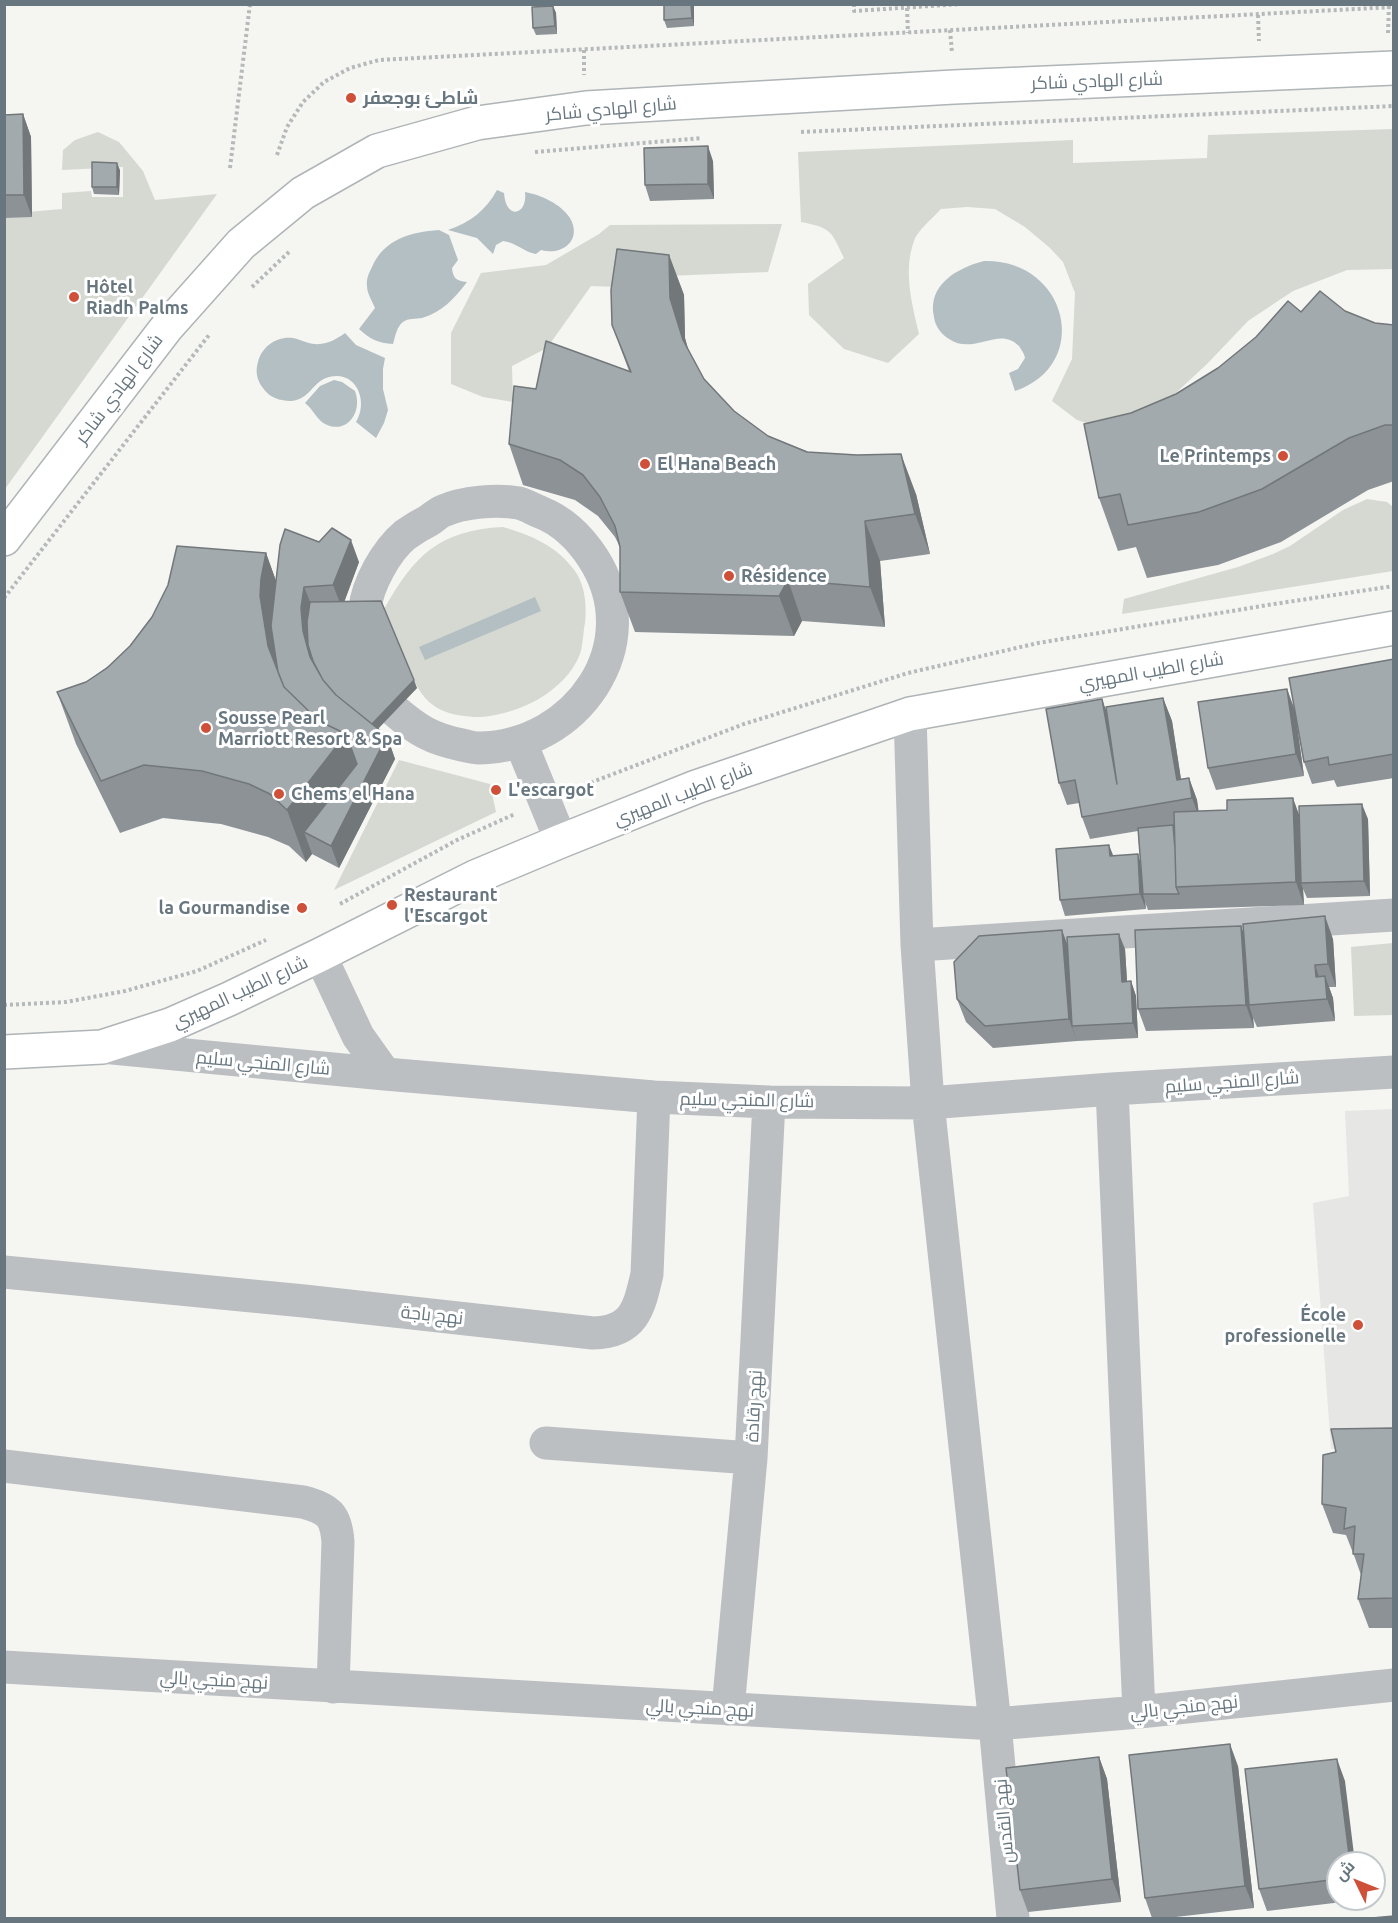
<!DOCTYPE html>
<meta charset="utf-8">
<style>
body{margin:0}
#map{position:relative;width:1398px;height:1923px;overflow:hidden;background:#f5f5f2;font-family:Ubuntu,Cairo,sans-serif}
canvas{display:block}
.frame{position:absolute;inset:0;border:6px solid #68777f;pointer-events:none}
.north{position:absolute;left:1326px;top:1851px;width:60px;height:60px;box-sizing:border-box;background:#fff;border:2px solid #c3c9cc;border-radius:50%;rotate:313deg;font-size:16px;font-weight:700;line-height:24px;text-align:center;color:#68777f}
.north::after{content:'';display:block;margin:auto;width:21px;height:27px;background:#ce5039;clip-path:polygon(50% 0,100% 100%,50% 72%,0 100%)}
</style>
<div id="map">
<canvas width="1398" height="1923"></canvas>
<div class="frame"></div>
<div class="north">ش</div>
</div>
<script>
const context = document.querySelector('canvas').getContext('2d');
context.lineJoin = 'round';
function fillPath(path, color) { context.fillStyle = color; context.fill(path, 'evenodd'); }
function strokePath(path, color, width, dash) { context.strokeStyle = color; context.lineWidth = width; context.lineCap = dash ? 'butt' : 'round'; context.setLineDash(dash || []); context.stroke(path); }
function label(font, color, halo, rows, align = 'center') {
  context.font = font + ' Ubuntu,Cairo,sans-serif'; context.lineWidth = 6; context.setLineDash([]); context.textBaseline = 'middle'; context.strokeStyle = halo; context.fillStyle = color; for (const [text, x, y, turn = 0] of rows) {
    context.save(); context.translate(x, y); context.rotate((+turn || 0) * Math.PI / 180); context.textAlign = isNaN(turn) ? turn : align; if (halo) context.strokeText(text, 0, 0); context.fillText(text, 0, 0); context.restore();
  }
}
fillPath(new Path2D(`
 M 1393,1109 L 1393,1448 L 1331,1449 L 1313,1203 L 1349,1196 L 1345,1111 Z`), '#e6e6e5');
fillPath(new Path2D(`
 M 1393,129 L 1393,269 L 1347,270 L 1293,291 L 1248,321 L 1207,364 L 1164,404 L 1092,425 L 1077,420 L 1052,401 L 1072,359 L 1075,293 L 1063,262 L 1050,248 L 1025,227 L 995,209 L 967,207 L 941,209 C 934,217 917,231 914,241 C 903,271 912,304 919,334 L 888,363 L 844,349 L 809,315 L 808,284 L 844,258 C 831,231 832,228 801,222 L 798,152 L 1073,140 L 1073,163 L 1207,158 L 1208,135 Z
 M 98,132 L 119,142 L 143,171 L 155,200 L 217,194 L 5,489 L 5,214 L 62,209 L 62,193 L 91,191 L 92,197 L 123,197 L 123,167 L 62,170 L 63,150 L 75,140 Z
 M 782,224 L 768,272 L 666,276 L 618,287 L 591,286 L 547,348 L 512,366 L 513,402 L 483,397 L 451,384 L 451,333 L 481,273 L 546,265 L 599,234 L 610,225 Z
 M 1367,499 L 1387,502 L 1393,507 L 1393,571 L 1122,614 L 1124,599 L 1238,567 L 1273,554 L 1290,546 L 1343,510 Z
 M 503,527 C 531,535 557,546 575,571 C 585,585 587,606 585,623 C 583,633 583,645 580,654 C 565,692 519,714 481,717 C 465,717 446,715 433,705 C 411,690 395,635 384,609 C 414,556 439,530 503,527 Z
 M 399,760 L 490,784 L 496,812 L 334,890 Z
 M 1393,943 L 1393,1015 L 1354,1016 L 1351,947 Z`), '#d5d9d2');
fillPath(new Path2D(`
 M 497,190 L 504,193 C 506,221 528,215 525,192 C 541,195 561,204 570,218 C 583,241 561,256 541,250 L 536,254 C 524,252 517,243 503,241 L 496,245 L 493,254 L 477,238 L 448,230 C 470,223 486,210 497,190 Z
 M 439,230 L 449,235 L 458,260 L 452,268 C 453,278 456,281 467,282 C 454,299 442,312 422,318 C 416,319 408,318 403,322 C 397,326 395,337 393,344 C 378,343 370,339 359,329 L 375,308 C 372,301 367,293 367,286 C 366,279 369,273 372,267 C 384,239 411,232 439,230 Z
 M 984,261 C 1068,259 1093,365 1015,391 L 1009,373 L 1018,369 L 1025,358 C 1024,353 1022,351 1019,346 C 999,325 974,356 949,339 C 941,334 935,326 934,317 C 927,285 957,268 984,261 Z
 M 345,333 L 356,345 L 385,358 L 383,369 L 383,389 L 388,410 L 384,423 L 376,438 L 356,422 C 369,401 356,370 329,377 C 310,382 309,406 282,400 C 274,399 267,394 263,388 C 257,381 255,371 258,362 C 262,346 277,336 293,338 C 302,340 310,345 320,344 C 329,343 337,339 345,333 Z
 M 334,380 L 342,382 L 355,391 C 363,412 347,435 325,424 C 316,419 314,410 305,403 L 320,386 Z
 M 535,597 L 541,611 L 425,660 L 419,647 Z`), '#b3bfc2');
const major = new Path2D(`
 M 4,539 L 167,327 L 241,244 L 303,193 L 377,151 L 477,123 L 586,108 L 954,87 L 1394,68
 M 4,1052 L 102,1047 L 170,1025 L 229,999 L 320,955 L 475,877 L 561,841 L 696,787 L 910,714 L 1394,628`);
strokePath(major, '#afb4b6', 36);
strokePath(new Path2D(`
 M 854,4 L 854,11 L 961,4
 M 907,8 L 908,33
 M 1258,15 L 1259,41
 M 950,30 L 952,53
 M 1388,33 L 1389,4
 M 584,50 L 584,75
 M 801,132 L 1394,106
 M 535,152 L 701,138
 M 277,155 L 287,127 L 303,102 L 324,82 L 350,68 L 379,60 L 1394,7
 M 230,168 L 250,4
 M 252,287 L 290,251
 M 4,598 L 209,335
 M 574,789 L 744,724 L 908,673 L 1038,643 L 1274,604 L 1394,586
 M 340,904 L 457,840 L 515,814
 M 4,1005 L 66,1002 L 125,991 L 197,971 L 266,940`), '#b5b9ba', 4, [3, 3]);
strokePath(new Path2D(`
 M 365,609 C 367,585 386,551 405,535 C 412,530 420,525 428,521 C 433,518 438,513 443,511 C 463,502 497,499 519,503 C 526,505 533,509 540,512 C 563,521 580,538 593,558 C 649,645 576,747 479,748 C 473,748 467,746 462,745 C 432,739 417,730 394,710
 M 910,714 L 917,945 L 928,1103 L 995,1724 L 1013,1918
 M 521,743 L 561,841
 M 917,945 L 1394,915
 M 320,955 L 358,1036 L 385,1074
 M 102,1047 L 385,1074 L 654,1097 L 769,1102 L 928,1103 L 1112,1089 L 1394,1072
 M 1112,1089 L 1139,1712
 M 4,1272 L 304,1301 L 593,1333 C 634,1332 639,1309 647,1274 L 654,1097
 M 546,1443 L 751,1458
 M 4,1466 L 303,1502 C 329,1509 336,1515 338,1542 L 333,1687
 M 4,1667 L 995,1724 L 1139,1712 L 1394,1685
 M 728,1709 L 751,1458 L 769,1102`), '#bbbfc2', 33);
strokePath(major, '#fff', 33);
fillPath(new Path2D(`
 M 664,4 L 694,4 L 694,26 L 667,28 L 664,20 Z
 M 553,6 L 556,13 L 557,34 L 536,35 L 533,28 Z
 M 23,114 L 31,137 L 32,217 L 4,218 L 4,115 Z
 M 713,161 L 714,199 L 650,201 L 645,185 Z
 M 120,170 L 119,195 L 94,194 L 92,187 Z
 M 669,255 L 684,295 L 685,338 L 688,350 L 704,379 L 734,411 L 768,436 L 916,494 L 930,554 L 880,561 L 885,627 L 802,621 L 794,636 L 635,632 L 620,592 L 620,547 L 615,537 L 598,516 L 575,500 L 523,485 L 509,444 L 536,389 L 629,371 L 612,325 Z
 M 1345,311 L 1375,323 L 1394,325 L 1394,481 L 1368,490 L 1281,542 L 1218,565 L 1147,578 L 1136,547 L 1118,551 L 1099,498 L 1131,413 L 1176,394 L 1218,368 L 1301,312 Z
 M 266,553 L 276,581 L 359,562 L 344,602 L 417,688 L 378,729 L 387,736 L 395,759 L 339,868 L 312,854 L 306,862 L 289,846 L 268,837 L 221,824 L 163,818 L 120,833 L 76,744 L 57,692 L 86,682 Z
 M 1394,659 L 1394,778 L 1337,787 L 1334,780 L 1312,784 L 1304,762 Z
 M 1287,689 L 1295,711 L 1304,776 L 1216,790 L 1208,768 Z
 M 1163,698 L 1172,721 L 1181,779 L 1189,778 L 1197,800 L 1198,811 L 1368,819 L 1370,896 L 1307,898 L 1303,889 L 1304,905 L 1148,910 L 1145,902 L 1146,909 L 1065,916 L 1060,900 L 1113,856 L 1140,861 L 1138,831 L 1090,839 L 1082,817 L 1079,803 L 1067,805 L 1059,783 L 1106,711 Z
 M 1241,926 L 1243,933 L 1333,939 L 1336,987 L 1329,987 L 1333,998 L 1335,1021 L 1257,1027 L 1253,1018 L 1254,1028 L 1146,1031 L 1138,1009 Z
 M 1067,944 L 1125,949 L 1127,981 L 1131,981 L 1136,996 L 1138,1038 L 1077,1041 L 993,1048 L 966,1022 L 957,999 Z
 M 1394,1428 L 1394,1628 L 1369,1628 L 1358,1599 L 1361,1575 L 1355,1558 L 1346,1535 L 1333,1533 L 1322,1504 L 1336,1452 Z
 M 1099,1757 L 1107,1779 L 1121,1902 L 1028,1912 L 1020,1890 Z
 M 1238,1766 L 1254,1908 L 1167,1918 L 1152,1918 L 1145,1898 Z
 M 1345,1781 L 1338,1863 L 1338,1899 L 1359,1899 L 1359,1900 L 1267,1911 L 1259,1889 Z`), '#8c9296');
fillPath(new Path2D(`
 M 691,4 L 694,4 L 694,26 L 692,18 Z
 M 553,6 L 556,13 L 557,34 L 555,26 Z
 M 23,114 L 31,137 L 32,217 L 24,195 Z
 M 708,146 L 713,161 L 714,199 L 708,184 Z
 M 117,163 L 120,170 L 119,195 L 117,187 Z
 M 669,255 L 684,295 L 685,338 L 697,380 L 683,340 L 670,298 Z
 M 901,454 L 916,494 L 930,554 L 915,514 Z
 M 865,521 L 880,561 L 885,627 L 870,587 Z
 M 351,540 L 359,562 L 342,608 L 333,585 Z
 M 266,553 L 285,606 L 286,696 L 268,646 L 260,596 L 261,579 Z
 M 788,580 L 802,621 L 794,636 L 779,596 Z
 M 304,587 L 313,609 L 317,673 L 303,631 L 301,608 Z
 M 414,680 L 417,688 L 369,738 L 366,731 Z
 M 1287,689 L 1295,711 L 1304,776 L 1296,754 Z
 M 1163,698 L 1172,721 L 1184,799 L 1177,780 Z
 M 1102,699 L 1110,721 L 1117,784 Z
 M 346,734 L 387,736 L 395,759 L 339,868 L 331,846 L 304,832 L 312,854 L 306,862 L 287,810 Z
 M 1189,778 L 1197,800 L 1200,820 L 1192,798 Z
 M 1293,798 L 1301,820 L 1301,883 L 1303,889 L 1304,905 L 1296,882 Z
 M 1362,804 L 1368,819 L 1370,896 L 1364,881 Z
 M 1109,845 L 1115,860 L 1110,856 Z
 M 1138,854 L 1143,870 L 1143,894 L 1145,902 L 1146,909 L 1140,894 Z
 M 1325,916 L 1333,939 L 1336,987 L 1328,964 Z
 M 1241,926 L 1249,948 L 1249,1005 L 1253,1018 L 1254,1028 L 1246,1005 Z
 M 1062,930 L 1070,952 L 1072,1026 L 1077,1041 L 1069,1019 Z
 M 1119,934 L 1125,949 L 1128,997 L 1122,982 Z
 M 1315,965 L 1323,988 L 1316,977 Z
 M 1325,976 L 1333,998 L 1335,1021 L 1327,999 Z
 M 1131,981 L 1136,996 L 1138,1038 L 1133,1023 Z
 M 1230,1744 L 1238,1766 L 1254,1908 L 1245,1886 Z
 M 1099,1757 L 1107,1779 L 1121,1902 L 1112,1879 Z
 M 1337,1759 L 1345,1781 L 1355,1863 L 1350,1863 Z`), '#72777a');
const building = new Path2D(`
 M 664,4 L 691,4 L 692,18 L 664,20 Z
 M 553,6 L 555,26 L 533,28 L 532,7 Z
 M 23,114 L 24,195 L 4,195 L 4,115 Z
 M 708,146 L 708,184 L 645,185 L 644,148 Z
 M 92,162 L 117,163 L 117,187 L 92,187 Z
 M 617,249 L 669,255 L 670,298 L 683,340 L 704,379 L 734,411 L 768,436 L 807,452 L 857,455 L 901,454 L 915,514 L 865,521 L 870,587 L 788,580 L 779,596 L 620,592 L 620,547 L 615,526 L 600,497 L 583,475 L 560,460 L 509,444 L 514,386 L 536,389 L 546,341 L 631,372 L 612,325 L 611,290 Z
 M 1320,291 L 1345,311 L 1375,323 L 1394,325 L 1394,425 L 1385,425 L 1349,438 L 1262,489 L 1199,512 L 1128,525 L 1120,494 L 1099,498 L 1084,424 L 1131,413 L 1176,394 L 1218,368 L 1256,337 L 1288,301 L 1301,312 Z
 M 332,528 L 351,540 L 333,585 L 304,587 L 301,608 L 303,631 L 310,657 L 323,680 L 336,695 L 387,736 L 331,846 L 304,832 L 357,764 L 346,734 L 319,721 L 284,687 L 278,672 L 271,626 L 280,545 L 285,529 L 319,542 Z
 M 177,546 L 266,553 L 261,579 L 260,596 L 268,646 L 284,687 L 319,721 L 346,734 L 287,810 L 270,794 L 249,784 L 202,771 L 144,765 L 101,781 L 57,692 L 86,682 L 107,668 L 130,646 L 152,617 L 168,585 Z
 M 381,601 L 414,680 L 372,724 L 336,695 L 323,680 L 313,661 L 308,645 L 307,622 L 310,602 Z
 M 1394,659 L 1394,754 L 1329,765 L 1328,757 L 1304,762 L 1289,678 Z
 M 1287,689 L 1296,754 L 1208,768 L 1198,702 Z
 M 1163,698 L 1177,780 L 1189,778 L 1192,798 L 1082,817 L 1075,780 L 1059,783 L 1046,709 L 1102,699 L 1117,784 L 1106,707 Z
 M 1293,798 L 1296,882 L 1176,887 L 1174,812 L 1227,810 L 1227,800 Z
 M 1362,804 L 1364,881 L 1301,883 L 1299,806 Z
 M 1173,825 L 1175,849 L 1176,887 L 1179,894 L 1143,894 L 1138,828 Z
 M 1109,845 L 1110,856 L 1138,854 L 1140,894 L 1060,900 L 1056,849 Z
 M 1325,916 L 1328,964 L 1315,965 L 1316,977 L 1325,976 L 1327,999 L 1249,1005 L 1243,924 Z
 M 1241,926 L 1246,1005 L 1138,1009 L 1135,930 Z
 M 1062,930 L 1069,1019 L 985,1026 L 957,999 L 954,962 L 979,936 Z
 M 1119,934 L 1122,982 L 1131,981 L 1133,1023 L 1072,1026 L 1067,937 Z
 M 1394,1428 L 1394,1598 L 1358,1599 L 1364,1554 L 1353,1554 L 1355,1526 L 1344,1529 L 1346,1508 L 1322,1504 L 1323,1455 L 1336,1452 L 1331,1429 Z
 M 1230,1744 L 1245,1886 L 1145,1898 L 1129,1755 Z
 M 1099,1757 L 1112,1879 L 1020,1890 L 1006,1768 Z
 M 1337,1759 L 1350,1863 L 1338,1863 L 1338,1879 L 1259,1889 L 1245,1769 Z
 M 1394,1916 L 1394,1918 L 1372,1918 Z`);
fillPath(building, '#a3aaae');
strokePath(building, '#72777a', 1.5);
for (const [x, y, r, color] of [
 [351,98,6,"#ce5039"],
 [74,297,6,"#ce5039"],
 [1283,456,6,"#ce5039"],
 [645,464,6,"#ce5039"],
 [729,576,6,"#ce5039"],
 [206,728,6,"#ce5039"],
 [496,790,6,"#ce5039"],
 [279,794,6,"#ce5039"],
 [392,905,6,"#ce5039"],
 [302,908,6,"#ce5039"],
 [1358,1325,6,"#ce5039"]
]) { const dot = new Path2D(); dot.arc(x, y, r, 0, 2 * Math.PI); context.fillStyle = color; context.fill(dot); strokePath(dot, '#fff', 2); }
label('18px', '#68777f', '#fff', [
 ["شارع الهادي شاكر",1097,81,-2],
 ["شارع الهادي شاكر",611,109,-5],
 ["شارع الهادي شاكر",119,389,-53],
 ["شارع الطيب المهيري",1151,671,-10],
 ["شارع الطيب المهيري",683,794,-21],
 ["شارع الطيب المهيري",240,992,-25],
 ["شارع المنجي سليم",263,1063,5],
 ["شارع المنجي سليم",1232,1082,-4],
 ["شارع المنجي سليم",747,1100,1],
 ["نهج باجة",432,1315,6],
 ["نهج رقادة",754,1406,-87],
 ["نهج منجي بالي",214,1680,3],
 ["نهج منجي بالي",1184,1707,-6],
 ["نهج منجي بالي",700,1708,3],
 ["نهج القدس",1004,1821,-95]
]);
label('bold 18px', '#68777f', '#fff', [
 ["شاطئ بوجعفر",363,98],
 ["Hôtel",86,287],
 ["Riadh Palms",86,308],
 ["Le Printemps",1271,456,"right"],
 ["El Hana Beach",657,464],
 ["Résidence",741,576],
 ["Sousse Pearl",218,718],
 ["Marriott Resort & Spa",218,739],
 ["L'escargot",508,790],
 ["Chems el Hana",291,794],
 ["Restaurant",404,895],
 ["l'Escargot",404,916],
 ["la Gourmandise",290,908,"right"],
 ["École",1346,1315,"right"],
 ["professionelle",1346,1336,"right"]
], 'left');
</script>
